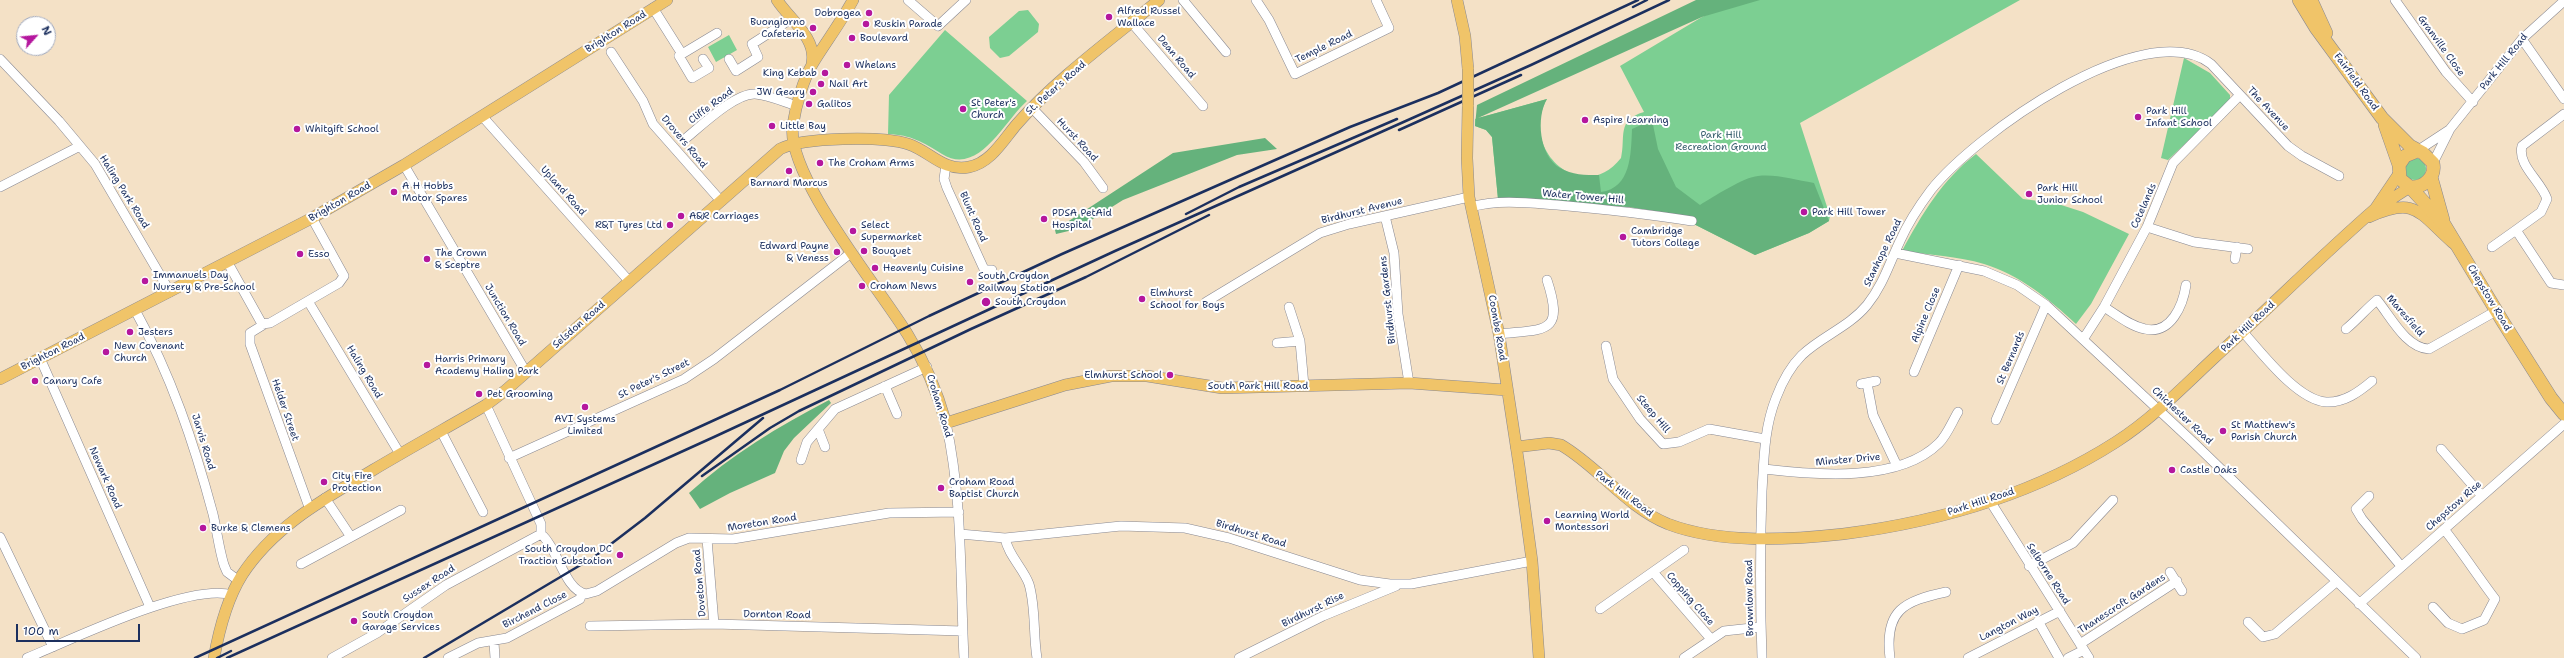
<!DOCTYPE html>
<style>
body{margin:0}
#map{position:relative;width:2564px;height:658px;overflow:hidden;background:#f4e1c6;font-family:"Shantell Sans",sans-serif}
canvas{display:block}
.north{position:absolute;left:16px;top:16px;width:40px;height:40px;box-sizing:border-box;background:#fff;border:1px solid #a4acbf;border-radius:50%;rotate:63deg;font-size:11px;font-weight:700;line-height:16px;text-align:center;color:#1b2f5e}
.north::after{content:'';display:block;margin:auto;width:14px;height:18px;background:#b5179e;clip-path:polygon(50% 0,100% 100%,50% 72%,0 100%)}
.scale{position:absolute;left:16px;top:624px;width:124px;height:18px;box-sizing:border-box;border:2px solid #1b2f5e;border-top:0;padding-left:5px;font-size:12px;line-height:14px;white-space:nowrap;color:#1b2f5e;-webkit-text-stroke:3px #fff;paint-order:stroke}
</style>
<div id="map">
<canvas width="2564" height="658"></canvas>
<div class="north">N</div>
<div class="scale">100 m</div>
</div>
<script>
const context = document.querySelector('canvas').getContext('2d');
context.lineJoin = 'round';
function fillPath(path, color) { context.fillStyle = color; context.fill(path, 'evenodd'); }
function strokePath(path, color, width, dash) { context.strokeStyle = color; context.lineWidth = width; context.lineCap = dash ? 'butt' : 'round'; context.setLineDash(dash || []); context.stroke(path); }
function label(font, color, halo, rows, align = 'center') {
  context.font = font + ' "Shantell Sans",sans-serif'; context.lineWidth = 4; context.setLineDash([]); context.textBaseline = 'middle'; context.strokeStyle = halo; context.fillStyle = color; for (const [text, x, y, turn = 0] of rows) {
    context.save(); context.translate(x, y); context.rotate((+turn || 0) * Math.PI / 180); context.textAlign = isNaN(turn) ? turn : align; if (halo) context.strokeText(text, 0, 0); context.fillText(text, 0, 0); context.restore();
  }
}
fillPath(new Path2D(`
 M 1741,0 L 2020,0 L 1800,123 L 1830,216 L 1829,221 L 1809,233 L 1755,255 L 1674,214 L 1629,207 L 1498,199 L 1492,137 L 1486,130 L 1475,126 L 1475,119 L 1547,99 C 1518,150 1583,207 1621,158 C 1626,137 1616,120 1644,112 L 1620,66 L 1702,17 Z
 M 1028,10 L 1039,24 L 1038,32 L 1009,56 L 1000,58 L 990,48 L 989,37 L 1019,11 Z
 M 945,30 L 1027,101 C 1004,121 979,177 942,154 C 923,142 911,135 888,134 L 889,95 Z
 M 729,35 L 737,50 L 716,62 L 708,47 Z
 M 2184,58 L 2210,73 L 2230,95 L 2230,101 L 2168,160 L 2161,158 Z
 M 1976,154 L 2023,199 L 2055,203 L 2083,212 L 2129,234 L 2091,304 L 2076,324 C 2049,299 2020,275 1984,264 C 1958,256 1928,255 1902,251 C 1922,214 1942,180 1976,154 Z
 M2404 169a11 11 0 1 1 22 0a11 11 0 1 1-22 0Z`), '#7ccf92');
fillPath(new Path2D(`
 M 1696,0 L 1760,0 L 1702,17 L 1478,118 L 1547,99 C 1536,117 1539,156 1560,168 C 1572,175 1585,175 1599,175 L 1601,192 C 1631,188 1631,154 1632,129 L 1652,120 L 1658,149 L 1676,187 L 1700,205 C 1713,197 1744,177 1758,176 C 1777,174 1795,180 1814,183 L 1829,221 L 1809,233 L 1755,255 L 1674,214 L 1629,207 L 1498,199 L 1492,137 L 1486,130 L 1475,126 L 1477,105 Z
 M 1265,138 L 1277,149 L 1237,155 L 1123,200 L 1077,229 L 1056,234 L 1055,230 L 1173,153 Z
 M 829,400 L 831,403 L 794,438 L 784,451 L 775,473 L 730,493 L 700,509 L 689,493 C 731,455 779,426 829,400 Z`), '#65b27c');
const minor = new Path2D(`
 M 908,0 L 938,26 L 966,0
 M 1183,0 L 1226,52
 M 1256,0 L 1269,20 L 1295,74 L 1389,28 L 1376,0
 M 2395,0 L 2446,72 L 2473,102
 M 653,8 L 682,54 L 717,33
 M 1132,23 L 1203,106
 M 2522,39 L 2564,99
 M 611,52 L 643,101 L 653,124 L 721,201
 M 682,54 L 679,56 L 692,78 L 709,68 L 703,59
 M 0,59 L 59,121 L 95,164 L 170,292
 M 729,59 L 736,71 L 758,57 L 752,44 L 791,19
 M 1032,108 L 1084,162 L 1103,188
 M 2564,114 L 2522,146 C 2517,165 2541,181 2547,199 L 2541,212 L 2516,230 L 2551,283 L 2564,285
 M 482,116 L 629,281
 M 685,139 C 701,126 735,93 755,94 C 769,95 784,102 797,106
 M 2417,151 L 2449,130
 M 2433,163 L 2450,129 L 2522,39 L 2564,1
 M 404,165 L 526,372
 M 946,165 L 944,179 L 947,188 L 983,267 L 985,270 L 992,270
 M 0,187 L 80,146
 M 1471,207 C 1498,199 1530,203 1557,205 C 1602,209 1647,214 1692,221
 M 1385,216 L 1394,253 L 1398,314 L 1409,383
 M 2147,227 L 2194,242 L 2248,249
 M 2492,247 L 2516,230
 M 1895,253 L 1984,271 L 2017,285 L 2046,305 L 2193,442 L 2416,658
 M 2235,259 L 2237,247
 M 228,263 L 262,324 L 270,323 L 339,283 L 344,276 L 312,218
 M 308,301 L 400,454
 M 1206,302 L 1320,233 L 1349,224 L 1469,197
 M 1289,307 L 1300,341 L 1304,386
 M 2104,307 C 2117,315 2130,326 2145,329 C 2171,335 2183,305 2186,285
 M 135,310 C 171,375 194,443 213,514 C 217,531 219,549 224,565 L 227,572 L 239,581
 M 263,325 L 250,333 L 250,344 L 309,507
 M 2346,329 C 2358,319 2366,309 2377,300 C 2391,317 2406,348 2429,349 L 2496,311
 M 2243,332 C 2261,352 2297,400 2326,402 C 2344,403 2359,392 2372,381
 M 1499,334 C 1545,329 1565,335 1547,280
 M 2084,338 L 2104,307 L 2147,227 L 2173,163 L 2240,95
 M 1277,343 L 1300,341
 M 1606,346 L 1613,379 L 1640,419 L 1663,444 L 1679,442 L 1709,429 L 1765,439
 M 40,358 L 150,607
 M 1914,372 L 1959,265
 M 1867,383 L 1873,415 L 1897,466
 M 1861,384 L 1876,381
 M 885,386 L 897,414
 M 1996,420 L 2046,305
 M 946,423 C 963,501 960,579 964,658
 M 818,429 L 825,447
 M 441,431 L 483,512
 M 2441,449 L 2482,496
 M 509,458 L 684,379 L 714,359 L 851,253
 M 801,460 L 807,442 L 835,409 L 927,367
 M 1764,469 C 1815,475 1899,483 1939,443 C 1947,435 1952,422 1958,412
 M 2369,496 L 2356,509 L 2362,519 L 2401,566
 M 325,498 L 351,537
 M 1990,501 L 2089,658
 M 541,534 C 558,548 564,590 586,594 L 597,591 L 676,543 L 689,538 L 733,539 L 889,513 L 959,512
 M 960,534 L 1005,538 L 1121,526 L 1185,528 L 1229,538 L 1360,580 L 1390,584 L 1411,584 L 1532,561
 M 0,537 L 53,647
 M 1005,538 C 1008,555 1023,568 1029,584 C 1036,608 1033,634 1037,658
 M 707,539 L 714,624
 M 301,564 L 401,510
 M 2029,566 L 2073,543 L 2113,500
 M 1653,572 L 1711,639
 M 2170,572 L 2182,591
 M 2359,604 L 2564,424
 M 2433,607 L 2448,623 L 2462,629 L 2484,620 L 2495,599 C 2477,575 2462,552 2444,529
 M 1600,609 L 1684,550
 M 2038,621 L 2059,658
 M 2248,622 L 2263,637 L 2275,634 L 2336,582
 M 590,626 L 714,624 L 963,631
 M 494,642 L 495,658
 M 2080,644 L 2177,581
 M 27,658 C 71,640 190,582 232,595
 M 332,658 L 377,633 L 446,585 L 541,534 L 541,524 L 486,405
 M 448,658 L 478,643 L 507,638 L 580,599 L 582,593
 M 1239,658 L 1323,616 L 1396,586
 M 1684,658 L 1724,631 L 1761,627
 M 1762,658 C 1760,602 1760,547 1762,491 C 1764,459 1764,428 1776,398 C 1782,382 1790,367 1802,355 C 1822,336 1849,327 1867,305 C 1883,285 1889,264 1900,241 C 1908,223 1919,206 1931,190 C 1974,136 2143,13 2211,64 L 2288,146 L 2302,156 L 2339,176
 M 1890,658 C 1884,610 1904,601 1946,592
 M 1968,658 L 2060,611
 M 2068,658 L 2084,650`);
const major = new Path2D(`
 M 777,0 C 790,20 817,38 812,63
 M 853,0 C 841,22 826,42 813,63 C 803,80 796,105 793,124 C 784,174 881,290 908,335 C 926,364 937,391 946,423 L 1065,385 L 1111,376 L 1147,376 L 1222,388 L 1409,383 L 1506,390
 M 1457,0 L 1465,36 L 1468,69
 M 1468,105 L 1467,158 L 1469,197 L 1499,334 L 1519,465 L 1532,561 L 1539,658
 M 2379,207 L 2410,187
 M 2369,217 C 2416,196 2418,212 2453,243
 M 0,379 L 312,218 L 404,165 L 667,0
 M 1516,447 L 1549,443 L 1561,445 C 1599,467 1626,507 1668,524 C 1721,544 1787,540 1843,534 C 1937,522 2035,494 2116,442 C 2152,419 2183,387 2214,358 C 2268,309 2320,257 2375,209 L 2398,175
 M 214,658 C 219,630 227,599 242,575 C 274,526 324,499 373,470 C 410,448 448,427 486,405 L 506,390 L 780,149 C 803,137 882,136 908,144 C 930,151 943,172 969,167 C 991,163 1004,139 1017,124 C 1055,80 1113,38 1159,0`);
const highway = new Path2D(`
 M 2299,0 L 2316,28 L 2382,118 L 2410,146 L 2423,153 L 2433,163 C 2436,178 2423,188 2410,187 L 2400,179 L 2399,165 L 2405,156 L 2417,151
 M 2311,0 L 2326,33
 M 2385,125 L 2399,165
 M 2431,177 L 2443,220
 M 2410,187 L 2444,224 L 2503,322 L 2551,398 L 2564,414`);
strokePath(minor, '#888892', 10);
strokePath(major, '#888892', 12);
strokePath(highway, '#888892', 14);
strokePath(minor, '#fff', 9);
strokePath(major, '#f0c469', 11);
strokePath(highway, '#f0c469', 13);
strokePath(new Path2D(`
 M 1633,7 L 1647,0
 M 1399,130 L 1521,75
 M 1186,214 L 1239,187 L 1397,119
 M 702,476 L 770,428 L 799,411 L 971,329 L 1086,277 L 1209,215
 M 195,658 L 780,390 L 929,316 L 1062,254 L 1350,127 L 1438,93 L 1638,0
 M 217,658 L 231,651
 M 227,658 L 714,437 L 1115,251 L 1531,65 L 1669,0
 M 424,658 L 594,557 L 645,518 L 763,418`), '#1b2f5e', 2.5);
const majorBridge = new Path2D(`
 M 1468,69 L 1468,105`);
strokePath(majorBridge, '#888892', 12, []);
strokePath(majorBridge, '#f0c469', 11);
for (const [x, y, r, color] of [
 [869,13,4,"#b5179e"],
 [1109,17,4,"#b5179e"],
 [866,24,4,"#b5179e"],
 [813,28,4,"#b5179e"],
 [852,38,4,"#b5179e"],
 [847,65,4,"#b5179e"],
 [825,73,4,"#b5179e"],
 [821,84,4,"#b5179e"],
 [813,92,4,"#b5179e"],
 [809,104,4,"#b5179e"],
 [963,109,4,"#b5179e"],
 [2138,117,4,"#b5179e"],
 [1585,120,4,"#b5179e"],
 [772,126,4,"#b5179e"],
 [297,129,4,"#b5179e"],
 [820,163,4,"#b5179e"],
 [789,171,4,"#b5179e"],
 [394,192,4,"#b5179e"],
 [2029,194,4,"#b5179e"],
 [1804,212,4,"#b5179e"],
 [681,216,4,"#b5179e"],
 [1044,219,4,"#b5179e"],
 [670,225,4,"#b5179e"],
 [853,231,4,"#b5179e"],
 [1623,237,4,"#b5179e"],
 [864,251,4,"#b5179e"],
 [837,252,4,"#b5179e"],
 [300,254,4,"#b5179e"],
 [427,259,4,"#b5179e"],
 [875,268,4,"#b5179e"],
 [145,281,4,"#b5179e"],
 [970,282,4,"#b5179e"],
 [862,286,4,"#b5179e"],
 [1142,299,4,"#b5179e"],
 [986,302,5,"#b5179e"],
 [130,332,4,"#b5179e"],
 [106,352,4,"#b5179e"],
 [427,365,4,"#b5179e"],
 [1170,375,4,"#b5179e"],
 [35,381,4,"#b5179e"],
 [479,394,4,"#b5179e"],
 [585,407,4,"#b5179e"],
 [2223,431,4,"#b5179e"],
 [2172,470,4,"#b5179e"],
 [324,482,4,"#b5179e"],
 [941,488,4,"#b5179e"],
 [1547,521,4,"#b5179e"],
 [203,528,4,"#b5179e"],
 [620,555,4,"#b5179e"],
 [354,621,4,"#b5179e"]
]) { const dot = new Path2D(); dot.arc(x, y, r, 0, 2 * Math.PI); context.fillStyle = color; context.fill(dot); strokePath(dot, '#fff', 1.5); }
label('10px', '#1b2f5e', '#fff', [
 ["Alfred Russel",1117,11],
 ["Wallace",1117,23],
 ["Dobrogea",861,13,"right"],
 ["Buongiorno",805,22,"right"],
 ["Cafeteria",805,34,"right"],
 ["Ruskin Parade",874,24],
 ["Boulevard",860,38],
 ["Whelans",855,65],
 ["King Kebab",817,73,"right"],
 ["Nail Art",829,84],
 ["JW Geary",805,92,"right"],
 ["St Peter's",971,103],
 ["Church",971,115],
 ["Galitos",817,104],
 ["Park Hill",2146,111],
 ["Infant School",2146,123],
 ["Aspire Learning",1593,120],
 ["Little Bay",780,126],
 ["Whitgift School",305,129],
 ["The Croham Arms",828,163],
 ["Barnard Marcus",789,183,"center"],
 ["A H Hobbs",402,186],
 ["Motor Spares",402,198],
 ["Park Hill",2037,188],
 ["Junior School",2037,200],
 ["Park Hill Tower",1812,212],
 ["PDSA PetAid",1052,213],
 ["Hospital",1052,225],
 ["A&R Carriages",689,216],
 ["R&T Tyres Ltd",662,225,"right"],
 ["Select",861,225],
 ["Supermarket",861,237],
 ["Cambridge",1631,231],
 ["Tutors College",1631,243],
 ["Edward Payne",829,246,"right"],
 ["& Veness",829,258,"right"],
 ["Bouquet",872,251],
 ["The Crown",435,253],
 ["& Sceptre",435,265],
 ["Esso",308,254],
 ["Heavenly Cuisine",883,268],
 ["Immanuels Day",153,275],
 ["Nursery & Pre-School",153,287],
 ["South Croydon",978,276],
 ["Railway Station",978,288],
 ["Croham News",870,286],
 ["Elmhurst",1150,293],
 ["School for Boys",1150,305],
 ["South Croydon",995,302],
 ["Jesters",138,332],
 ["New Covenant",114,346],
 ["Church",114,358],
 ["Harris Primary",435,359],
 ["Academy Haling Park",435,371],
 ["Elmhurst School",1162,375,"right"],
 ["Canary Cafe",43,381],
 ["Pet Grooming",487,394],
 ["AVI Systems",585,419,"center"],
 ["Limited",585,431,"center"],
 ["St Matthew's",2231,425],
 ["Parish Church",2231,437],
 ["Castle Oaks",2180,470],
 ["City Fire",332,476],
 ["Protection",332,488],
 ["Croham Road",949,482],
 ["Baptist Church",949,494],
 ["Learning World",1555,515],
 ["Montessori",1555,527],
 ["Burke & Clemens",211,528],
 ["South Croydon DC",612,549,"right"],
 ["Traction Substation",612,561,"right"],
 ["South Croydon",362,615],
 ["Garage Services",362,627]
], 'left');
label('10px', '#1b2f5e', '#fff', [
 ["Brighton Road",616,32,-32],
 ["Granville Close",2441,46,54],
 ["Temple Road",1324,47,-26],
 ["Dean Road",1176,57,50],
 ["Park Hill Road",2504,62,-51],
 ["Fairfield Road",2356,82,54],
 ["St. Peter's Road",1056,88,-41],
 ["Cliffe Road",711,106,-37],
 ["The Avenue",2268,109,47],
 ["Hurst Road",1077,140,47],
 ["Drovers Road",684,142,50],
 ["Upland Road",563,191,48],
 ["Haling Park Road",124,192,58],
 ["Water Tower Hill",1583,197,5],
 ["Brighton Road",340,202,-30],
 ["Cotelands",2144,206,-66],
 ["Birdhurst Avenue",1362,211,-14],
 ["Blunt Road",973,217,66],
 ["Stanhope Road",1883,253,-64],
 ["Chepstow Road",2489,298,59],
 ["Birdhurst Gardens",1388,300,-96],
 ["Junction Road",505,315,59],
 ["Alpine Close",1926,315,-67],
 ["Maresfield",2405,316,49],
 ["Selsdon Road",579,325,-41],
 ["Park Hill Road",2248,327,-43],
 ["Coombe Road",1497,328,80],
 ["Brighton Road",53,352,-27],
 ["St Bernards",2011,358,-67],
 ["Haling Road",364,372,59],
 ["St Peter's Street",654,379,-26],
 ["South Park Hill Road",1258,386],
 ["Croham Road",939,406,73],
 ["Helder Street",285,410,71],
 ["Steep Hill",1653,414,50],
 ["Chichester Road",2182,416,43],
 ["Jarvis Road",203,442,73],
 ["Minster Drive",1848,460,-5],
 ["Newark Road",105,478,66],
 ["Park Hill Road",1624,494,37],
 ["Park Hill Road",1981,502,-18],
 ["Chepstow Rise",2454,506,-41],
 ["Moreton Road",762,523,-9],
 ["Birdhurst Road",1251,534,17],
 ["Selborne Road",2048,574,57],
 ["Doveton Road",700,583,-95],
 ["Sussex Road",429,584,-33],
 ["Brownlow Road",1750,598,-91],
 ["Copping Close",1690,599,49],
 ["Thanescroft Gardens",2122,604,-33],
 ["Birchend Close",535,610,-27],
 ["Birdhurst Rise",1313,610,-26],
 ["Dornton Road",777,615,1],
 ["Langton Way",2009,624,-27]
]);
label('10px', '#385f6e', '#fff', [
 ["Park Hill",1721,135],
 ["Recreation Ground",1721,147]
]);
</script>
